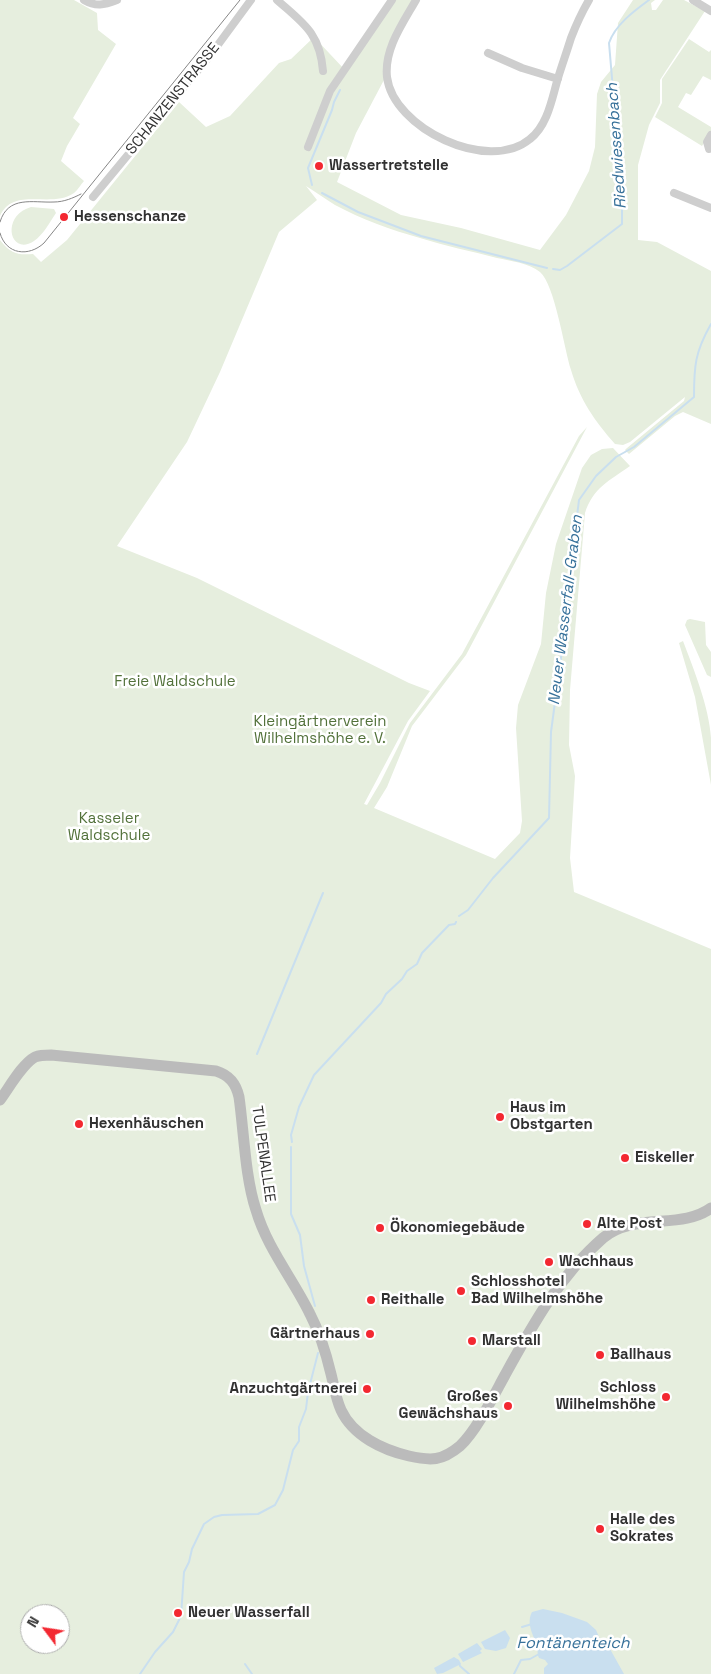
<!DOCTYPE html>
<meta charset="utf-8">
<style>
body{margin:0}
#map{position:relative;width:711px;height:1674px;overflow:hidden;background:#fff;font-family:"Space Grotesk",sans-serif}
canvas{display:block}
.north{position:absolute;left:20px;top:1604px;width:50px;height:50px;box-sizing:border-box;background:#fff;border:1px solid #adadad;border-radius:50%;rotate:301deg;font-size:14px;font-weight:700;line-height:20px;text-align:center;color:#313131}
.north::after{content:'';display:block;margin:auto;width:18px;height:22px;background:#f32831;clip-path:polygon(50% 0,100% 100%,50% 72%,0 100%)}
</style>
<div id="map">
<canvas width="711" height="1674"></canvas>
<div class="north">N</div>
</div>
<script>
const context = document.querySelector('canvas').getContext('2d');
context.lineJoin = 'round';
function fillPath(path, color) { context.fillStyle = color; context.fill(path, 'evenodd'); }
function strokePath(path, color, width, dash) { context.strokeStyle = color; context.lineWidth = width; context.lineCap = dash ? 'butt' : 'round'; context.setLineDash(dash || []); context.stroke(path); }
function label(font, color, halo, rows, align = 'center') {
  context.font = font + ' "Space Grotesk",sans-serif'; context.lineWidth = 5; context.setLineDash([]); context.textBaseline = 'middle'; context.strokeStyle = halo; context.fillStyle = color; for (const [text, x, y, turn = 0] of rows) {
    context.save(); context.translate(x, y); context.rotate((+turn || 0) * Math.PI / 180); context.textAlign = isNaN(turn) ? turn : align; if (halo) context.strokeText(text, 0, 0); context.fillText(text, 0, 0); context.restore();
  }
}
fillPath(new Path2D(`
 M 0,0 L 74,0 L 97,13 L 98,30 L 116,44 L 73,118 L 80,124 L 67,146 L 61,161 L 84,181 C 81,184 78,190 74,193 C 52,209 13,186 0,216 Z
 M 394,0 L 414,0 L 387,52 L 385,78 L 356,133 L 337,182 L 401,215 L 461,228 L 540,250 L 566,215 L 589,171 L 595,147 L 597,94 L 601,82 L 615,65 L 618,23 L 633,0 L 655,0 L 651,3 L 652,10 L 656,10 L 663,0 L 684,0 L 705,11 L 660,80 L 660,103 L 649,125 L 638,165 L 638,240 L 657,242 L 711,271 L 711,424 L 683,412 L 675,416 L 629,454 L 625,450 L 627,448 L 684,401 L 685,397 L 630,442 L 623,445 L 615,444 C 594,420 580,400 571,370 C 564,348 555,285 540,272 C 529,263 511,261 497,258 C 471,251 445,246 420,238 C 391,230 361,219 335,205 C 325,199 316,192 306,186 L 317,200 L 279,232 L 220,372 L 187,442 L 117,546 L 197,578 L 409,683 L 430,691 L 408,721 L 364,804 L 367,805 L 380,783 L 410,723 L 462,654 L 579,436 L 587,427 L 466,655 L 412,726 L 387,787 L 374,808 L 495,859 L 520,833 L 522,821 L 516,728 L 518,705 L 541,644 L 546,593 L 556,544 L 582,468 L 591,455 L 602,449 L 613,448 L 630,466 C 609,481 593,488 585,513 L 570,690 L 569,745 L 575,776 L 570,858 L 574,892 L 711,949 L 711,1674 L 0,1674 L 0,240 C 11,254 17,255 33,254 L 41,262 L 67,240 L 179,102 L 206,127 L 230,116 L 279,63 L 291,59 L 314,37 L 345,70 ZM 30,1614 L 60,1614 L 60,1644 L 30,1644 Z
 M 689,39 L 709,52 L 711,50 L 711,80 L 703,76 L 691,95 L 686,93 L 678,107 L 711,127 L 711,131 L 702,146 L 655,117 L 662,103 L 662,79 Z
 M 31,207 L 54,209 L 56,213 C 50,222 43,235 34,241 C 10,257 0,216 31,207 Z
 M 690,619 L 705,622 L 706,645 L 711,652 L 711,677 L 707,675 L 685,625 L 687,620 Z
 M 683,641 C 694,670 709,707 711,738 C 711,754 711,769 711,785 L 695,697 L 679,643 Z`), '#e6eede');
fillPath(new Path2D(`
 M 543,1609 L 562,1613 L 587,1622 L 596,1630 L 600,1639 L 610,1649 L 624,1674 L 544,1674 L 544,1668 L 548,1664 L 545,1660 L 539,1658 C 537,1654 538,1649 537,1645 C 533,1635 526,1623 532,1612 Z
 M 505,1630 L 510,1638 L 506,1648 L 496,1651 L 485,1649 L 481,1642 Z
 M 477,1643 L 482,1649 L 480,1651 L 482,1653 L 463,1662 L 458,1654 Z
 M 454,1657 L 459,1660 L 461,1664 L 443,1673 L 437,1674 L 434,1668 Z`), '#c9dfef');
strokePath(new Path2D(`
 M 312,185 L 308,168 L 332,110 L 334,102 L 340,90
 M 322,193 L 358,212 L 421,236 L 547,268
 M 553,269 L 560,270 L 567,266 L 622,224 L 622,195 L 609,43 C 615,25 634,11 649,0
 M 459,916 L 468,910 L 493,878 L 549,818 L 551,732 L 566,620 L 571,564 L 579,500 L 596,476 L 616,457 L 634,447 L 694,397 C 694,366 695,352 711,324
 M 257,1054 L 323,893
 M 292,1142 L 291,1135 L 299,1107 L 314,1075 L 381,1003 L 386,994 L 402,979 L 407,971 L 417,964 L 422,953 L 449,925 L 455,924 L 456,922
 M 291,1147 L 291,1214 L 300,1235 L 304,1266 L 315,1306
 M 522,1627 L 532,1624
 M 459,1663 L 460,1666 L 469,1674
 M 245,1664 L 252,1674
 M 140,1674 L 155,1652 L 173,1632 L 181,1616 L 184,1572 L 189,1562 L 192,1549 L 204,1524 L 214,1517 L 222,1515 L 258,1514 L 275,1505 L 283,1490 L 293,1450 L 299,1441 L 299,1427 L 306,1409 L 308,1392 L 318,1353
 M 514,1674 L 521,1660 L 530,1659 L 539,1654`), '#c9dfef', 2);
strokePath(new Path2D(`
 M 84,0 C 96,7 104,5 117,0
 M 277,0 C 303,23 320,33 323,71
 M 416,0 C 403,23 384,49 387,77 C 393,128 488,174 530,139 C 548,125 552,98 558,78 C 562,65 567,51 571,38 C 576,25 582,12 589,0
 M 693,0 L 711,11
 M 488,53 L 522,68 L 558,79
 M 308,147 L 330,91 L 392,0
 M 709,149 L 707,142 L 711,135
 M 674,193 L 711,208
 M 93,197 L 209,57 L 251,0`), '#cecece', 8);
strokePath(new Path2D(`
 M 0,1100 C 9,1088 22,1064 35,1057 C 40,1055 46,1055 51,1055 L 216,1071 C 229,1075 236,1083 239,1097 C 244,1132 245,1177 256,1210 C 267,1248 293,1279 310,1314 C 320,1333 326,1353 331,1374 C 334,1386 336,1399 341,1410 C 353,1436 383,1450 409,1456 C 431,1461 442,1461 460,1446 C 477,1430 494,1395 505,1375 C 532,1326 560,1275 603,1238 C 634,1212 681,1230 711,1208`), '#bbb', 11);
strokePath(new Path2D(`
 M 0,222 C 8,195 33,203 54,202 C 64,202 73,198 81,194
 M 0,233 C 6,255 29,257 44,243 L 240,0`), '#868686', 1);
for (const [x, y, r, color] of [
 [319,166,5,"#f32831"],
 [64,217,5,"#f32831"],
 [500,1117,5,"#f32831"],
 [79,1124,5,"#f32831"],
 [625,1158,5,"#f32831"],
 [587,1224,5,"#f32831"],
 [380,1228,5,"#f32831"],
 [549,1262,5,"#f32831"],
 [461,1291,5,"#f32831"],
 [371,1300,5,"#f32831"],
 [370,1334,5,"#f32831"],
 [472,1341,5,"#f32831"],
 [600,1355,5,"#f32831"],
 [367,1389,5,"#f32831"],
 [666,1397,5,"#f32831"],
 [508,1406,5,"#f32831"],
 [600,1529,5,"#f32831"],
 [178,1613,5,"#f32831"]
]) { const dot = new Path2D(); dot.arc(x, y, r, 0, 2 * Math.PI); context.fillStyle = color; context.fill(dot); strokePath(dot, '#fff', 2); }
label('15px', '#313131', '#fff', [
 ["SCHANZENSTRASSE",173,99,-51],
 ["TULPENALLEE",263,1154,82]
]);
label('bold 15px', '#313131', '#fff', [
 ["Wassertretstelle",329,166],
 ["Hessenschanze",74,217],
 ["Haus im",510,1108],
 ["Obstgarten",510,1125],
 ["Hexenhäuschen",89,1124],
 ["Eiskeller",635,1158],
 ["Alte Post",597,1224],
 ["Ökonomiegebäude",390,1228],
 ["Wachhaus",559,1262],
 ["Schlosshotel",471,1282],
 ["Bad Wilhelmshöhe",471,1299],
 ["Reithalle",381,1300],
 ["Gärtnerhaus",360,1334,"right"],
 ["Marstall",482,1341],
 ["Ballhaus",610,1355],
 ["Schloss",656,1388,"right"],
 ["Wilhelmshöhe",656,1405,"right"],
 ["Anzuchtgärtnerei",357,1389,"right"],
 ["Großes",498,1397,"right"],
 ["Gewächshaus",498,1414,"right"],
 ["Halle des",610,1520],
 ["Sokrates",610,1537],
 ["Neuer Wasserfall",188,1613]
], 'left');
label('15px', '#52713a', '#fff', [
 ["Freie Waldschule",175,682],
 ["Kleingärtnerverein",320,722],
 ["Wilhelmshöhe e. V.",320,739],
 ["Kasseler",109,819],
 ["Waldschule",109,836]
]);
label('italic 16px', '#37719a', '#fff', [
 ["Riedwiesenbach",617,146,-94],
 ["Neuer Wasserfall-Graben",566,610,-83],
 ["Fontänenteich",573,1644]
]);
</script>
